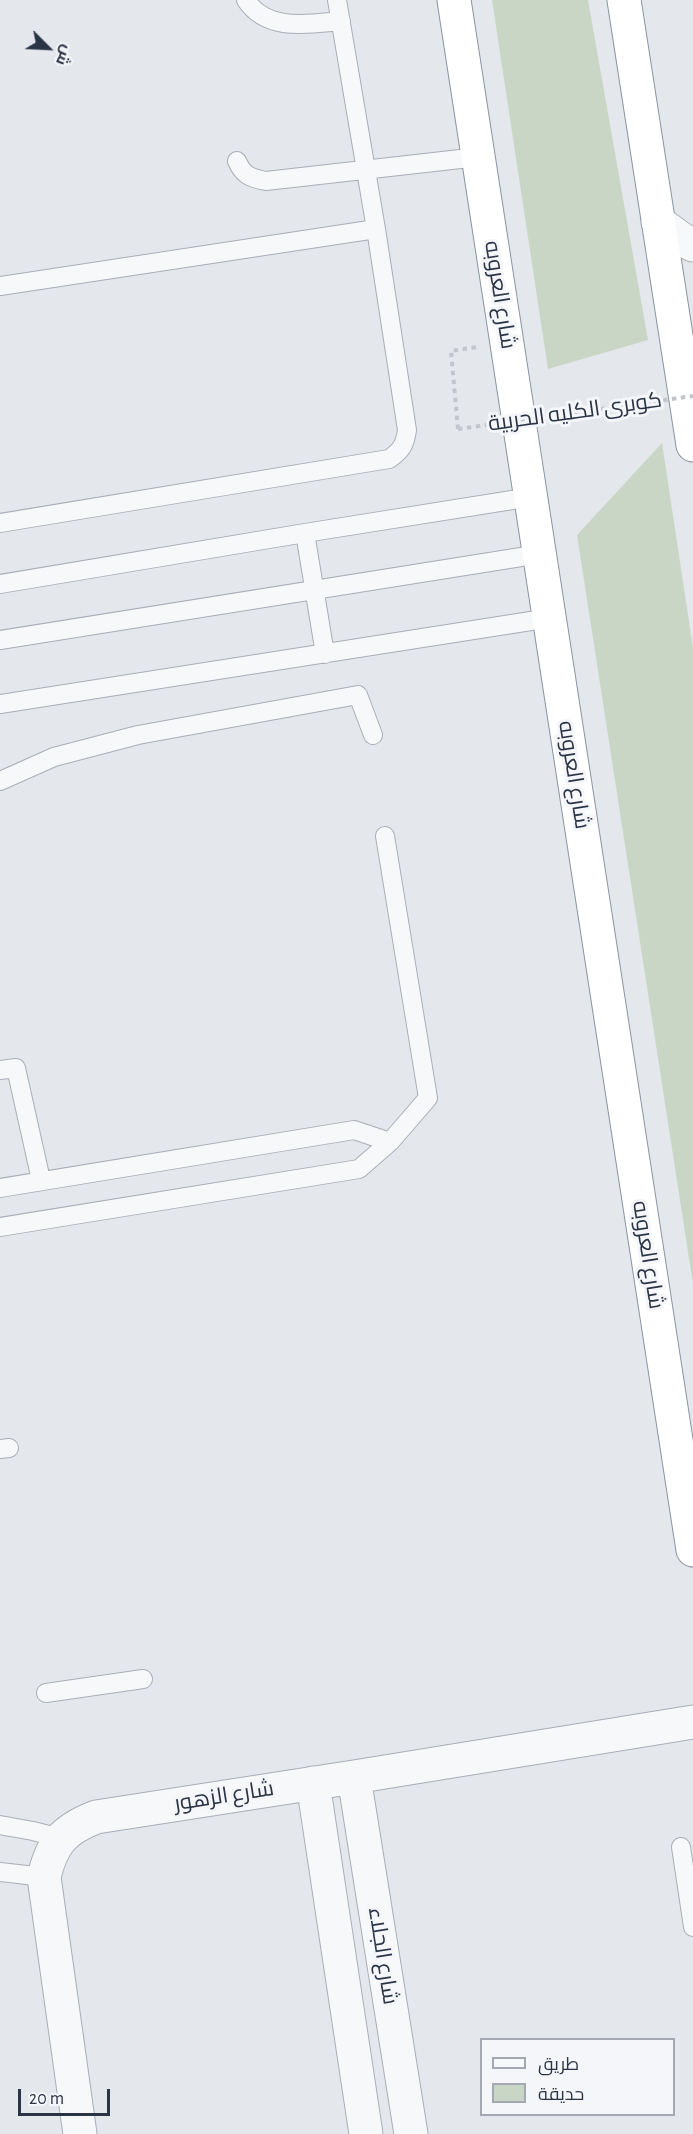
<!DOCTYPE html>
<meta charset="utf-8">
<style>
body{margin:0}
#map{position:relative;width:693px;height:2134px;overflow:hidden;background:#e4e7ec;font-family:"Alegreya Sans",Cairo,sans-serif}
canvas{display:block}
.legend{position:absolute;left:480px;top:2038px;width:195px;height:78px;box-sizing:border-box;background:#f4f6f9;border:2px solid #a4a8b1;margin:0;padding:8px 10px;list-style:none;font-size:18px;color:#2b3445}
.legend li{display:flex;align-items:center;gap:12px;height:30px}
.legend b{width:30px;border:2px solid #a4a8b1}
.north{position:absolute;left:18px;top:18px;width:60px;height:60px;-webkit-text-stroke:4px #f4f6f9;paint-order:stroke;rotate:114deg;font-size:16px;font-weight:700;line-height:24px;text-align:center;color:#2b3445}
.north::after{content:'';display:block;margin:auto;width:21px;height:27px;background:#2b3445;clip-path:polygon(50% 0,100% 100%,50% 72%,0 100%)}
.scale{position:absolute;left:18px;top:2089px;width:92px;height:27px;box-sizing:border-box;border:3px solid #2b3445;border-top:0;padding-left:8px;font-size:18px;line-height:21px;white-space:nowrap;color:#2b3445;-webkit-text-stroke:4px #f4f6f9;paint-order:stroke}
</style>
<div id="map">
<canvas width="693" height="2134"></canvas>
<ul class="legend">
<li><b style="height:8px;background:#f7f8fa"></b>طريق</li>
<li><b style="height:16px;background:#c9d6c5"></b>حديقة</li>
</ul>
<div class="north">ش</div>
<div class="scale">20 m</div>
</div>
<script>
const context = document.querySelector('canvas').getContext('2d');
context.lineJoin = 'round';
function fillPath(path, color) { context.fillStyle = color; context.fill(path, 'evenodd'); }
function strokePath(path, color, width, dash) { context.strokeStyle = color; context.lineWidth = width; context.lineCap = dash ? 'butt' : 'round'; context.setLineDash(dash || []); context.stroke(path); }
function label(font, color, halo, rows, align = 'center') {
  context.font = font + ' "Alegreya Sans",Cairo,sans-serif'; context.lineWidth = 6; context.setLineDash([]); context.textBaseline = 'middle'; context.strokeStyle = halo; context.fillStyle = color; for (const [text, x, y, turn = 0] of rows) {
    context.save(); context.translate(x, y); context.rotate((+turn || 0) * Math.PI / 180); context.textAlign = isNaN(turn) ? turn : align; if (halo) context.strokeText(text, 0, 0); context.fillText(text, 0, 0); context.restore();
  }
}
fillPath(new Path2D(`
 M 492,0 L 588,0 L 648,340 L 548,369 Z
 M 662,443 L 693,648 L 693,1284 L 577,535 Z`), '#c9d6c5');
const service = new Path2D(`
 M 246,0 C 267,32 308,24 341,21
 M 237,161 C 243,175 250,178 266,181 L 478,157
 M 0,286 L 376,229
 M 0,523 L 389,459 C 401,451 405,445 407,430 L 376,229 L 337,0
 M 305,533 L 325,654
 M 0,584 L 305,533 L 531,497
 M 0,640 L 540,554
 M 0,704 L 550,618
 M 0,781 L 54,757 L 138,735 L 358,695 L 373,735
 M 0,1070 L 16,1068 L 41,1180
 M 0,1188 L 354,1130 L 390,1142
 M 0,1227 L 359,1169 L 390,1142 L 428,1098 L 385,836
 M 0,1449 L 9,1448
 M 46,1693 L 143,1679
 M 0,1825 L 33,1831 L 60,1838
 M 681,1847 L 693,1927
 M 0,1872 L 44,1877`);
const minor = new Path2D(`
 M 354,1777 L 411,2134
 M 313,1783 L 366,2134
 M 80,2134 L 44,1877 C 52,1843 63,1830 96,1817 L 354,1777 L 693,1722`);
const tertiary = new Path2D(`
 M 658,222 L 683,240 L 693,245`);
const trunk = new Path2D(`
 M 454,0 L 693,1550
 M 624,0 L 693,445`);
strokePath(service, '#a9aeb7', 20);
strokePath(minor, '#a9aeb7', 35);
strokePath(tertiary, '#a9aeb7', 35);
strokePath(trunk, '#8b94a3', 35);
strokePath(new Path2D(`
 M 458,429 L 451,351 L 477,347`), '#c2c5cb', 4, [4.5, 4.5]);
strokePath(service, '#f7f8fa', 18);
strokePath(minor, '#f7f8fa', 33);
strokePath(tertiary, '#f7f8fa', 33);
strokePath(trunk, '#fff', 33);
strokePath(new Path2D(`
 M 458,429 L 693,396`), '#c2c5cb', 4, [4.5, 4.5]);
label('22px', '#2b3445', '#f4f6f9', [
 ["شارع العروبه",500,295,81],
 ["كوبرى الكليه الحربية",575,412,-8],
 ["شارع العروبه",574,775,81],
 ["شارع العروبه",648,1255,81],
 ["شارع الزهور",224,1796,-9],
 ["شارع الجلاء",383,1956,81]
]);
</script>
